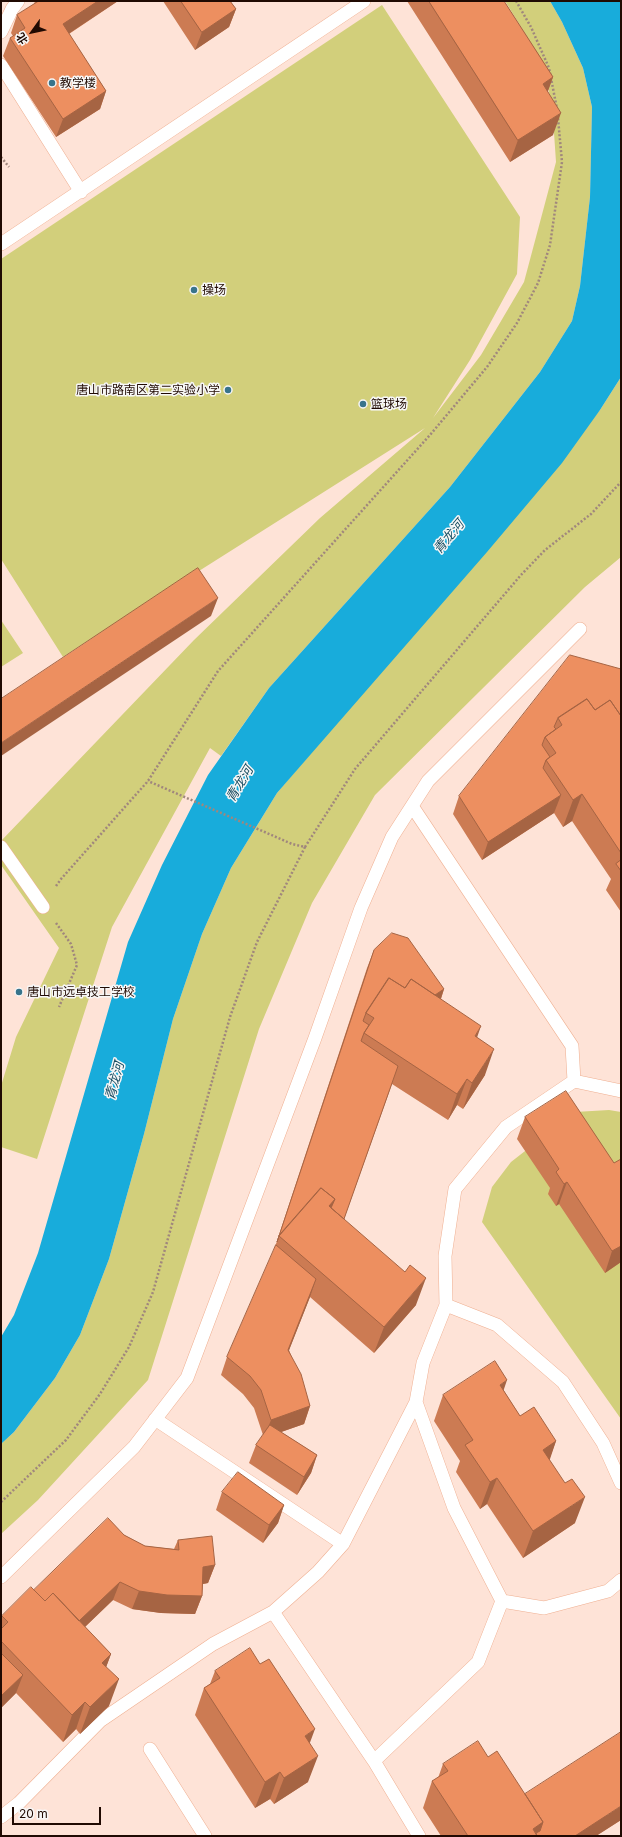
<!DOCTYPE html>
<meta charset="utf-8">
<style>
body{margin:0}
#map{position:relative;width:622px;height:1837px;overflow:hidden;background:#fee3d7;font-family:Inter,"Noto Sans SC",sans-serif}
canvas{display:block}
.frame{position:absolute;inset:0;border:2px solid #200a02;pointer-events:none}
.north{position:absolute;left:12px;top:12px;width:40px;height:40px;-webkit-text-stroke:3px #f7f7f7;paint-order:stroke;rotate:237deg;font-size:11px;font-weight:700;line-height:16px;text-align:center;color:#200a02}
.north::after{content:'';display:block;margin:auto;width:14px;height:18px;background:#200a02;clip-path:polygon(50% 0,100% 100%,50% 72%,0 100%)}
.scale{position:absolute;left:12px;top:1807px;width:89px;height:18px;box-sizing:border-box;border:2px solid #200a02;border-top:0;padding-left:5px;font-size:12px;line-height:14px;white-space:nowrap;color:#200a02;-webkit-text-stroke:3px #f7f7f7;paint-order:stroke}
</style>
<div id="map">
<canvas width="622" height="1837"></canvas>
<div class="frame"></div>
<div class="north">北</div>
<div class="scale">20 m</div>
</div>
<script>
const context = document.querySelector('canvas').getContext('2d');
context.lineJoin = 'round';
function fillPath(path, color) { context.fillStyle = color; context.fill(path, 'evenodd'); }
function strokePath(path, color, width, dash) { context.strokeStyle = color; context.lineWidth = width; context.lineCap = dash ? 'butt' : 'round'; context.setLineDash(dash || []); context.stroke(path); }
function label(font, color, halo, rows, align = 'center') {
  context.font = font + ' Inter,"Noto Sans SC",sans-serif'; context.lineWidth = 3; context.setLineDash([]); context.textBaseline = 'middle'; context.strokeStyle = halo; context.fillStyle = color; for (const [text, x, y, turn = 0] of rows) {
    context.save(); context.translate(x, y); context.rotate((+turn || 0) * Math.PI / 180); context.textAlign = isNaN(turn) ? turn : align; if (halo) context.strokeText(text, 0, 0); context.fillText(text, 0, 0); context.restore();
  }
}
fillPath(new Path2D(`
 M 505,1 L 550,1 L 562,22 L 583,68 L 592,107 L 590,197 L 580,286 L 572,321 L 540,372 L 450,487 L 269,688 L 221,756 L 210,748 L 112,927 L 37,1159 L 1,1147 L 1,1086 L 16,1037 L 59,948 L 1,865 L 1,841 L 194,640 L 320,518 L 425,428 L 63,657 L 1,559 L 1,259 L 382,5 L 520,217 L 517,274 L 470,360 L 433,418 L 481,355 L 524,282 L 556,162 L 553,118 L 548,86 L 529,40 Z
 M 621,377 L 621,557 L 585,587 L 375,795 L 312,903 L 259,1029 L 148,1380 L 38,1500 L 1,1534 L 1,1444 L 14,1432 L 55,1378 L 80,1335 L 109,1259 L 144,1134 L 173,1019 L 202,934 L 231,868 L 277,793 L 600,410 Z
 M 1,620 L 23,653 L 1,667 Z
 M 609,1110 L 621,1112 L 621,1419 L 482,1222 L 492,1187 L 511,1162 L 575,1112 Z`), '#d2cf7b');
fillPath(new Path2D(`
 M 550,1 L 621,1 L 621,377 L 600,410 L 562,463 L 487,552 L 277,793 L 231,868 L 202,934 L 173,1019 L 144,1134 L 109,1259 L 80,1335 L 55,1378 L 14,1432 L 1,1444 L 1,1337 L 14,1315 L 38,1253 L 128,942 L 162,865 L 208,775 L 269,688 L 450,487 L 540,372 L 572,321 L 580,286 L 590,197 L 592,107 L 583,68 L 562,22 Z`), '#18acdb');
const lane = new Path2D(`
 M 1,32 L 12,9 L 18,1
 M 1,65 L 81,192
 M 1,244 L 364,1
 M 412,806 L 572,1046 L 574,1081
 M 1,847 L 43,907
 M 446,1305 L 497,1325 L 563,1382 L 603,1443 L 621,1483
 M 155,1419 L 343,1544
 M 1,1577 L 134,1447 L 187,1378 L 315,1038 L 361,908 L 392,837 L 428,781 L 580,629
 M 502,1601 L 544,1608 L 608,1591 L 621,1580
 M 273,1612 L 374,1761 L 419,1836
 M 150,1749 L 205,1836
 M 374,1761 L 478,1662 L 502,1601 L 454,1508 L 416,1402
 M 1,1817 L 19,1803 L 100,1721 L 213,1644 L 273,1612 L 318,1572 L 343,1544 L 416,1402 L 423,1363 L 446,1305 L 445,1256 L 455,1189 L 506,1127 L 574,1081 L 621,1091`);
strokePath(lane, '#efaf91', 14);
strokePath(new Path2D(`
 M 516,1 L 531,27 L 549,68 L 557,109
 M 1,157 L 9,167
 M 305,847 L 355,769 L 521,575 L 545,550 L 591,514 L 621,482
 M 56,886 L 61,879 L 148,781 L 218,671 L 430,435 L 487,367 L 517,323 L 538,283 L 550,245 L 562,162 L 558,118
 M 56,923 L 71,944 L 77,965 L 59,1007
 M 1,1502 L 66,1440 L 100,1394 L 129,1347 L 153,1292 L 230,1017 L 257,942 L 305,847 L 292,844 L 148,781`), '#a0877d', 2.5, [2, 2]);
strokePath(lane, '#fff', 13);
fillPath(new Path2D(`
 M 35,1 L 118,1 L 69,34 L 106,91 L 100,109 L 56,137 L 3,56 L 10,38 L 13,36 L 11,33 L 17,15 L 34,4 Z
 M 163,1 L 230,1 L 236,9 L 229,27 L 195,50 Z
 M 407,1 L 504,1 L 553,77 L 548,91 L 553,135 L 510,162 Z
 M 621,669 L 621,912 L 606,890 L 611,879 L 572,821 L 563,827 L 554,813 L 482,860 L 453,814 L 459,796 Z
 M 374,950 L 444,989 L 441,999 L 477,1037 L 485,1075 L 463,1109 L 457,1105 L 448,1120 L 392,1084 L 344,1219 L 416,1305 L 374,1353 L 310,1297 L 289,1350 L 310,1406 L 304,1424 L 281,1432 L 317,1455 L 311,1473 L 297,1495 L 249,1463 L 256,1445 L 263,1435 L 254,1408 L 243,1394 L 221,1375 L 227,1357 L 274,1250 L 367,968 Z
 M 525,1117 L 614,1163 L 621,1262 L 605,1273 L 559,1204 L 556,1206 L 548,1194 L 550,1188 L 517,1139 Z
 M 504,1391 L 520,1416 L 556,1441 L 549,1460 L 575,1523 L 523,1558 L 487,1504 L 480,1509 L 456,1472 L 460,1461 L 434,1421 L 443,1395 Z
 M 222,1492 L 284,1505 L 278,1523 L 263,1543 L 216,1510 Z
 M 124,1535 L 145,1546 L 174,1549 L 178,1540 L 215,1565 L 208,1583 L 203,1584 L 202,1596 L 195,1614 L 161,1613 L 132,1609 L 113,1600 L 85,1627 L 111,1654 L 106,1667 L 109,1706 L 80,1734 L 76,1729 L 63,1742 L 16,1693 L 1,1708 L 1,1618 L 2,1616 L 34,1590 Z
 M 215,1671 L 310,1744 L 308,1782 L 274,1804 L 270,1799 L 255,1808 L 195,1715 L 204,1688 L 210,1684 Z
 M 488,1757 L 525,1794 L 621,1820 L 596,1836 L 441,1836 L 423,1808 L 432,1781 L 438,1778 L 443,1764 Z`), '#cc7b53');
fillPath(new Path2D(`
 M 98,1 L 118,1 L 56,42 L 63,24 Z
 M 236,9 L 229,27 L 195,50 L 202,32 Z
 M 553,77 L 545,99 L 543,84 Z
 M 106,91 L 100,109 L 56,137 L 63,119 Z
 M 561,113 L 553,135 L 510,162 L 518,140 Z
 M 218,598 L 211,616 L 1,756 L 1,743 Z
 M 582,794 L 572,821 L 563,827 L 573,800 Z
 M 561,795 L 554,813 L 482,860 L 488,842 Z
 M 444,989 L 438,1007 L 427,1001 Z
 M 481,1026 L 472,1052 L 475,1036 Z
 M 494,1049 L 485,1075 L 463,1109 L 472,1083 Z
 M 467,1079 L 457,1105 L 448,1120 L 457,1094 Z
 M 567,1182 L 559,1204 L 556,1206 L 564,1184 Z
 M 335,1199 L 328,1217 L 329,1206 Z
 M 621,1246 L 621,1262 L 605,1273 L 612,1251 Z
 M 426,1278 L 416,1305 L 374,1353 L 384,1327 Z
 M 316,1279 L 310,1297 L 282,1368 L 288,1350 Z
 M 507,1380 L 498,1407 L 500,1385 Z
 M 310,1406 L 304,1424 L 264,1438 L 271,1420 Z
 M 556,1441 L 547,1468 L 543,1450 Z
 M 317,1455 L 311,1473 L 297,1495 L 304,1477 Z
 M 497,1478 L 487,1504 L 480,1509 L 490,1482 Z
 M 585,1497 L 575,1523 L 523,1558 L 533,1531 Z
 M 284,1505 L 278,1523 L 263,1543 L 269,1525 Z
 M 215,1565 L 208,1583 L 197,1585 L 203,1567 Z
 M 120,1582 L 113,1600 L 66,1645 L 72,1627 Z
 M 139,1591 L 202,1596 L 195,1614 L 161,1613 L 132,1609 Z
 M 111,1654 L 101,1681 L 102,1663 Z
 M 23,1675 L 16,1693 L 1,1708 L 1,1696 Z
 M 119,1679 L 109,1706 L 80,1734 L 90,1707 Z
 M 85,1702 L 76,1729 L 63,1742 L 72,1715 Z
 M 315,1729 L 305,1756 L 305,1736 Z
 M 318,1756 L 308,1782 L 274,1804 L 284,1778 Z
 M 280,1772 L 270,1799 L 255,1808 L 265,1782 Z
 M 621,1806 L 621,1820 L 596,1836 L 575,1836 Z
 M 543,1822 L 538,1836 L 533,1829 Z`), '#a66443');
const building = new Path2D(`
 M 39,1 L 98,1 L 63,24 L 106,91 L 63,119 L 10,38 L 25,28 L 17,15 Z
 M 181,1 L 230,1 L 236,9 L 202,32 Z
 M 429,1 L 504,1 L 553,77 L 543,84 L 561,113 L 518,140 Z
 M 198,568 L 218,598 L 1,743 L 1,699 Z
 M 570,655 L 621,669 L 621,716 L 610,700 L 595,710 L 587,699 L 558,718 L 554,727 L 556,729 L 545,737 L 542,745 L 550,757 L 546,760 L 543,768 L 561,795 L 488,842 L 459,796 Z
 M 587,699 L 595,710 L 610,700 L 621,716 L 621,853 L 582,794 L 573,800 L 546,760 L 556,753 L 545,737 L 562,725 L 558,718 Z
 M 621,860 L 621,871 L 616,864 Z
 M 392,933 L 408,938 L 444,989 L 435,995 L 411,979 L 405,988 L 389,978 L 366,1013 L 363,1021 L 369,1025 L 364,1033 L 361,1041 L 398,1066 L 344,1219 L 331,1208 L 335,1199 L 321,1188 L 279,1236 L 277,1242 L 374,950 Z
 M 389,978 L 405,988 L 411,979 L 481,1026 L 475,1036 L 494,1049 L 472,1083 L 467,1079 L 457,1094 L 364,1033 L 374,1018 L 366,1013 Z
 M 566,1091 L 614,1163 L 621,1159 L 621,1246 L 612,1251 L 567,1182 L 564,1184 L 556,1172 L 559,1169 L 525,1117 Z
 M 321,1188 L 335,1199 L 329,1206 L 405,1272 L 410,1265 L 426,1278 L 384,1327 L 279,1236 Z
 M 276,1245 L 316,1279 L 288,1350 L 301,1374 L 310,1406 L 271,1420 L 261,1390 L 250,1376 L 227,1357 Z
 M 495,1361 L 507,1380 L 500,1385 L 520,1416 L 534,1407 L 556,1441 L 543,1450 L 565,1483 L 572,1479 L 585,1497 L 533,1531 L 497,1478 L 490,1482 L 465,1445 L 473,1440 L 443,1395 Z
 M 270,1425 L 317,1455 L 304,1477 L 256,1445 Z
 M 238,1472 L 284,1505 L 269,1525 L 222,1492 Z
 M 108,1518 L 124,1535 L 145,1546 L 179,1550 L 178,1540 L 212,1536 L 215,1565 L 203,1567 L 202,1596 L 167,1595 L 139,1591 L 120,1582 L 79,1621 L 53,1593 L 45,1601 L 34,1590 Z
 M 31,1587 L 45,1601 L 53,1593 L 111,1654 L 102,1663 L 119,1679 L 90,1707 L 85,1702 L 72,1715 L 1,1641 L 1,1629 L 8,1622 L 2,1616 Z
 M 250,1648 L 260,1664 L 269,1659 L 315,1729 L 305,1736 L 318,1756 L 284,1778 L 280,1772 L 265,1782 L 204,1688 L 220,1678 L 215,1671 Z
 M 1,1653 L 23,1675 L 1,1696 Z
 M 621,1732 L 621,1806 L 575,1836 L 537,1836 L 536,1833 L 540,1831 L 543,1822 L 525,1794 Z
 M 478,1741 L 488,1757 L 497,1751 L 543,1822 L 533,1829 L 537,1836 L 468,1836 L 432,1781 L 448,1771 L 443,1764 Z`);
fillPath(building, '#ed8f60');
strokePath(building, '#a66443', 1);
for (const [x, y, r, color] of [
 [52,83,4,"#38748b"],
 [194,290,4,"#38748b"],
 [228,390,4,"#38748b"],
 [363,404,4,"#38748b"],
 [19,992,4,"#38748b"]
]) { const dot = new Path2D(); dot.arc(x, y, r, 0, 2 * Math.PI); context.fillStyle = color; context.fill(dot); strokePath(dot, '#f7f7f7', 1.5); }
label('12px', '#200a02', '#f7f7f7', [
 ["教学楼",60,83],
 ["操场",202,290],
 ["唐山市路南区第二实验小学",220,390,"right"],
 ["篮球场",371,404],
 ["唐山市远卓技工学校",27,992]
], 'left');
label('italic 13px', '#194e62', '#f7f7f7', [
 ["青龙河",449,537,-50],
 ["青龙河",240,784,-59],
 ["青龙河",115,1081,-75]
]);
</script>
